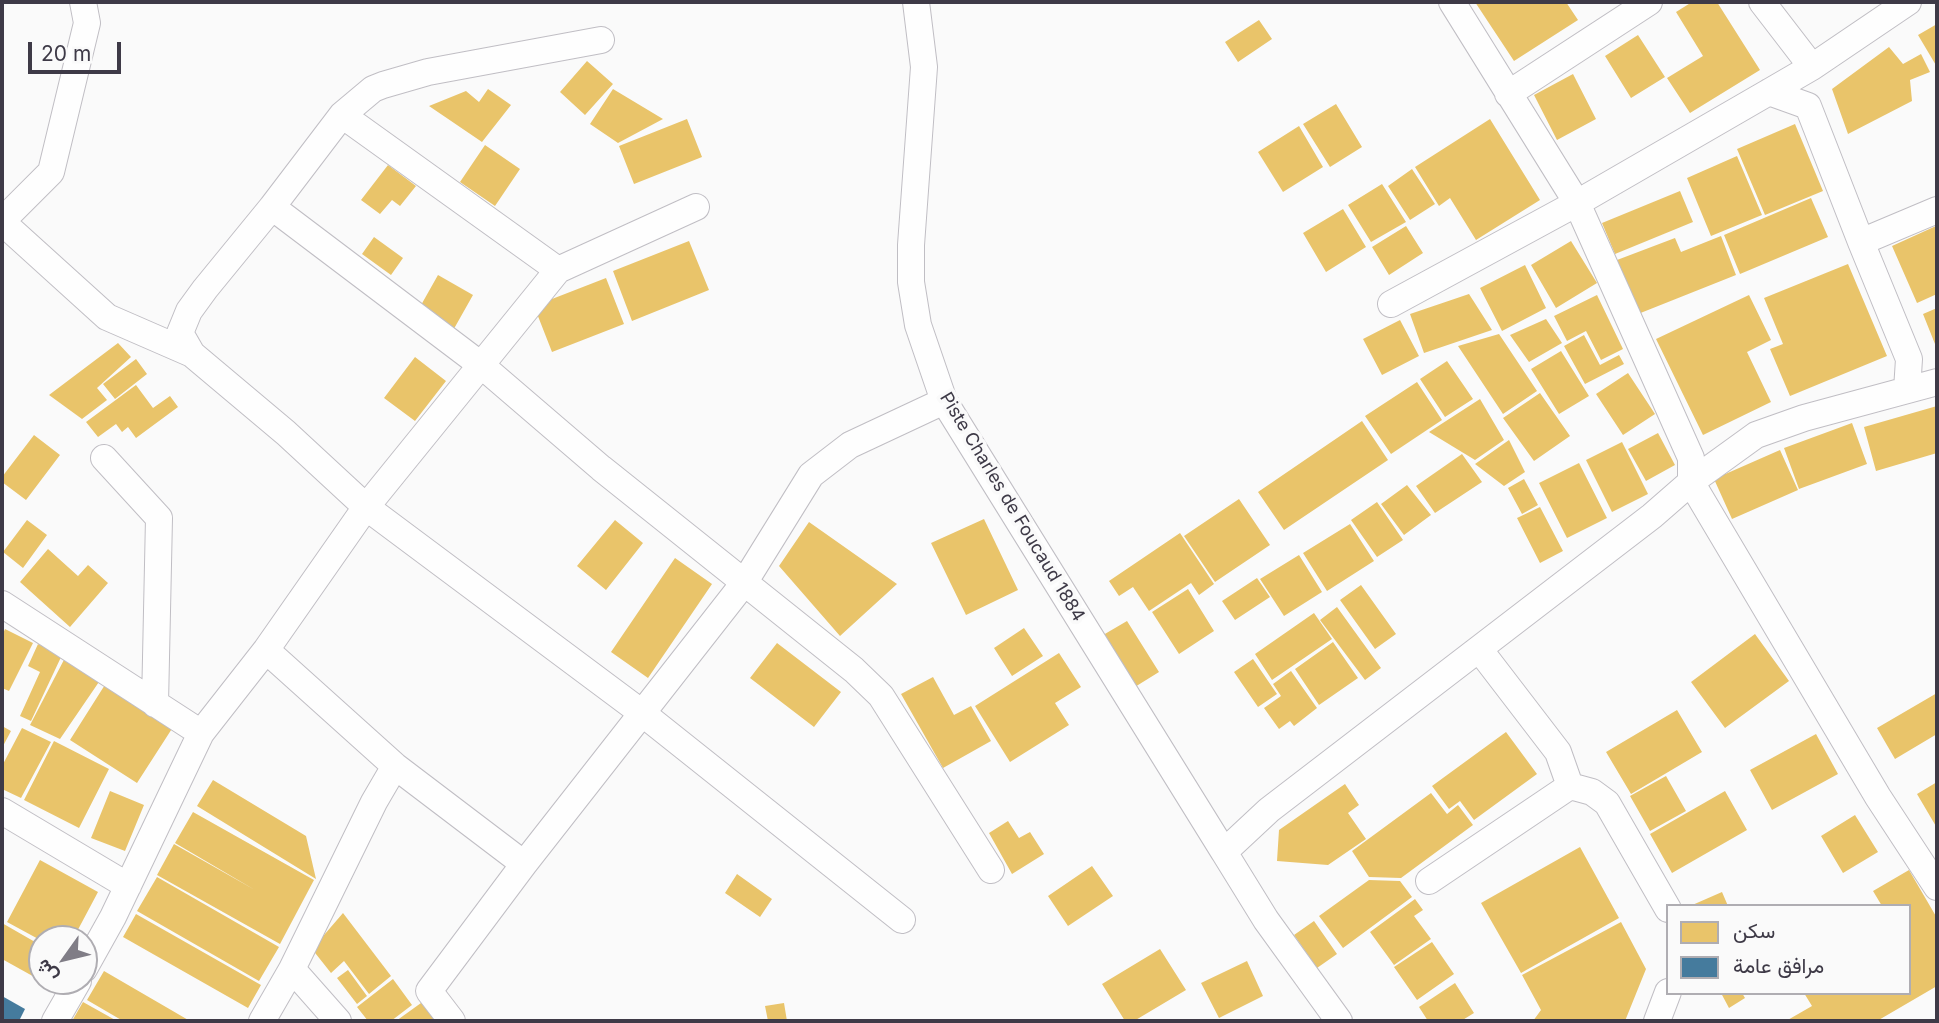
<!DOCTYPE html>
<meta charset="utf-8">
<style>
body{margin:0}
#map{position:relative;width:1939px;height:1023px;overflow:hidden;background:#fafafa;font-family:Inter,Vazirmatn,sans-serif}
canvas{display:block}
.frame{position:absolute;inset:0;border:4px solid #3e3a47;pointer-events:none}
.legend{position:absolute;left:1666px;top:904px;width:245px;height:91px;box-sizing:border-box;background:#fafafa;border:2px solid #afadb2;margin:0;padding:9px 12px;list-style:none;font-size:21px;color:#3e3a47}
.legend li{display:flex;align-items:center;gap:14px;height:35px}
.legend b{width:35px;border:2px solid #afadb2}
.north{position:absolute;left:28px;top:925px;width:70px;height:70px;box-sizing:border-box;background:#fafafa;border:2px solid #afadb2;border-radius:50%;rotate:236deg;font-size:19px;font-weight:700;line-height:28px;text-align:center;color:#3e3a47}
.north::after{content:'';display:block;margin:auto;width:24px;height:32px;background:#807d86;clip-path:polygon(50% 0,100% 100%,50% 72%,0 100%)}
.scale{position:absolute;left:28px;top:42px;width:93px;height:32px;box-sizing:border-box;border:4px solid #3e3a47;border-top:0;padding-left:9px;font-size:21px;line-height:24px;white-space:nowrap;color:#3e3a47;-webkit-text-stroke:5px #fafafa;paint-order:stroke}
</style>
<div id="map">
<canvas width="1939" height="1023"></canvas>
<div class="frame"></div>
<ul class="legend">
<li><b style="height:19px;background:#e9c46a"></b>سكن</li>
<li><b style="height:19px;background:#457b9d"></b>مرافق عامة</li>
</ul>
<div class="north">ش</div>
<div class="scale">20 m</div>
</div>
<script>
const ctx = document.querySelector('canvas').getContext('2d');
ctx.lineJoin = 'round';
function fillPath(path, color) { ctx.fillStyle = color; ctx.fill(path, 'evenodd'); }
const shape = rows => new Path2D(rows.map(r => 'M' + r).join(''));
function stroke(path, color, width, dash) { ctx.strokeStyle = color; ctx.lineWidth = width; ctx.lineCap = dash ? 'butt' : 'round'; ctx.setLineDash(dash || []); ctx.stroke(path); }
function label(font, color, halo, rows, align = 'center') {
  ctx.font = font + ' Inter,sans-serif'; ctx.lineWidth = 7; ctx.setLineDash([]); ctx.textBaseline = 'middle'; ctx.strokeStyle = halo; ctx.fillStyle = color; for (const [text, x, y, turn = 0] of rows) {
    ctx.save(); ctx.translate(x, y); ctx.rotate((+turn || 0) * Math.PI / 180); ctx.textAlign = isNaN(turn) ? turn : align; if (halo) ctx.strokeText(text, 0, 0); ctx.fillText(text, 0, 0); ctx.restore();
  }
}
fillPath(shape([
 [1475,2,1543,2,1545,4,1548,2,1566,2,1578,20,1514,61],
 [1692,2,1717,2,1760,70,1690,113,1667,78,1703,56,1676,12],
 [1259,20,1272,39,1238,62,1225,42],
 [1937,24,1937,67,1918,35],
 [1638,35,1665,77,1631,98,1605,56],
 [1889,47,1903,64,1921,54,1930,72,1910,80,1912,101,1848,134,1832,89],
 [587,61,613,84,585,115,560,92],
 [1573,74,1596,119,1557,140,1534,95],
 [488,89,511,105,482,142,429,106,466,91,479,102],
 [613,89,663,119,618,143,590,124],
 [1336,104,1362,147,1330,167,1303,124],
 [687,119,702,157,634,184,619,146],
 [1490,119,1540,200,1476,240,1450,198,1439,206,1415,167],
 [1795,124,1823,191,1765,215,1737,149],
 [1299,126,1323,167,1283,192,1258,152],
 [485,145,520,169,495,206,460,182],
 [1737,156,1762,215,1711,236,1687,178],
 [388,165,416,186,400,206,392,200,380,214,361,200],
 [1412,169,1435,204,1410,220,1388,186],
 [1382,184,1406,222,1371,242,1348,205],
 [1680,191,1693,222,1615,254,1602,223],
 [1811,198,1828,237,1740,274,1724,235],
 [1343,209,1366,247,1326,272,1303,233],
 [1406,226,1423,253,1389,275,1372,247],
 [1936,226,1937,294,1917,303,1892,246],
 [1721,236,1736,275,1638,314,1617,260,1675,238,1681,252],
 [374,237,403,258,391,275,362,254],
 [689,241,709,290,632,321,613,271],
 [1571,241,1597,283,1556,308,1531,265],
 [1848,264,1887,356,1790,396,1770,349,1783,344,1764,298],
 [1525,265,1546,308,1502,331,1480,288],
 [438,275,473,295,451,334,416,314],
 [606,278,624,324,552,352,534,306],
 [1469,294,1492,330,1424,353,1410,314],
 [1597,295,1623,349,1601,360,1586,331,1567,341,1554,316],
 [1749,295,1771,340,1747,352,1771,402,1703,435,1656,339],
 [1937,308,1937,349,1923,314],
 [1546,319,1562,343,1529,362,1510,335],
 [1400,320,1419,356,1382,375,1363,339],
 [1499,334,1537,391,1503,414,1458,346],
 [1584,335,1600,365,1619,355,1624,364,1585,384,1564,346],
 [118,343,131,357,97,388,107,400,82,419,49,395],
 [1561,351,1589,396,1559,414,1531,369],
 [415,357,446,381,415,421,384,398],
 [136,359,147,374,115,399,103,384],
 [1447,361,1473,399,1445,417,1420,379],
 [1628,373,1655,414,1623,435,1596,394],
 [1417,382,1442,420,1391,454,1365,416],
 [136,385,153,408,170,396,178,407,136,438,128,427,122,432,116,424,98,437,86,422],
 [1540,393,1570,436,1534,461,1503,418],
 [1480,399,1504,440,1475,460,1429,432],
 [1937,406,1937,453,1876,471,1864,427],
 [1362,421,1388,460,1284,530,1258,492],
 [1852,423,1867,464,1799,489,1784,448],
 [1658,433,1675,465,1646,481,1628,449],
 [34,435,60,455,26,500,2,482,2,477],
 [1509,440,1525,472,1504,486,1475,464],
 [1622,442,1648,494,1612,512,1586,460],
 [1780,450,1798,490,1732,519,1714,479],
 [1462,454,1482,482,1435,513,1416,486],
 [1579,463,1607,518,1567,538,1539,483],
 [1524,479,1538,505,1522,514,1508,488],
 [1407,485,1431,515,1404,535,1381,504],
 [1239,499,1270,545,1215,582,1184,536],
 [1377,502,1403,540,1377,557,1351,520],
 [1540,507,1563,551,1540,563,1517,518],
 [984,519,1018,590,966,615,931,543],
 [27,520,47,535,23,568,3,552],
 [615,520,643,543,606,590,577,566],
 [809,522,897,584,840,636,779,566],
 [1350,524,1374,561,1327,591,1303,553],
 [1180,533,1214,584,1199,595,1191,583,1149,611,1133,587,1119,596,1109,581],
 [48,549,78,576,88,565,108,583,70,627,20,582],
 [1299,555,1322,592,1284,616,1260,579],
 [675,558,712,584,648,678,611,652],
 [1257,578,1270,597,1235,620,1222,601],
 [1361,585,1396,634,1375,649,1340,600],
 [1188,589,1214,631,1179,654,1152,612],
 [1337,607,1381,668,1365,680,1320,620],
 [1314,613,1332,639,1272,680,1255,654],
 [1127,621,1159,672,1130,690,1098,638],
 [1024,628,1043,656,1012,676,994,648],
 [5,629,33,643,9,691,2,688,2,636],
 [1755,634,1789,681,1725,728,1691,682],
 [1333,642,1358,678,1319,705,1295,669],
 [777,643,841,692,814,727,750,678],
 [38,644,62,655,31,721,20,716,40,672,28,666],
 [1059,653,1081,687,1055,703,1069,725,1010,762,975,706],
 [67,654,103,676,60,739,30,725],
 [1253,659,1277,694,1258,707,1234,672],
 [1291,671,1317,708,1294,726,1290,721,1279,729,1264,708,1281,696,1273,684],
 [933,677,954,715,971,706,991,741,943,768,901,694],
 [108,680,175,724,137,783,70,740],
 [1937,693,1937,734,1895,759,1877,728],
 [1677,710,1702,752,1631,794,1606,752],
 [2,726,11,731,2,748],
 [22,728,51,742,21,798,2,789,2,766],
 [1506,732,1537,774,1474,820,1460,801,1449,809,1432,786],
 [1816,734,1838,774,1772,810,1750,770],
 [54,741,109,769,79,828,24,800],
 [1666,776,1686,811,1650,831,1630,796],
 [213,780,306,836,316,879,197,806],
 [1937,782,1937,828,1917,794],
 [1345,784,1359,805,1348,813,1366,839,1328,865,1277,861,1279,830],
 [110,791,144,805,125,851,91,838],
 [1725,791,1747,830,1672,873,1650,834],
 [1431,793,1447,814,1458,805,1473,825,1401,878,1369,877,1352,851],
 [193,812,314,880,280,944,157,875,174,844,255,890,175,843],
 [1855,815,1878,852,1843,873,1821,836],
 [1008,821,1019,838,1030,832,1044,854,1012,874,989,833],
 [1580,847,1619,918,1521,973,1481,903],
 [40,860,98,892,73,939,42,941,7,922],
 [1092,866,1113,896,1068,926,1048,896],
 [1909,870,1937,918,1937,986,1877,1021,1786,1021,1812,1006,1804,993,1909,993,1909,906,1882,906,1873,891],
 [737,874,772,899,760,917,725,893],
 [157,877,279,947,259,981,137,911],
 [1369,880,1400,881,1412,897,1343,948,1319,916],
 [1722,892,1728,906,1690,906],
 [1415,899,1423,910,1414,916,1431,939,1394,965,1370,932],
 [343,913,391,976,369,994,344,961,331,973,312,949],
 [136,914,261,985,248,1008,123,937],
 [1314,921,1337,954,1317,968,1294,935],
 [1621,922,1646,969,1625,1021,1533,1021,1541,1010,1522,975],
 [2,923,42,946,42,981,49,981,47,984,2,959],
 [1432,942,1454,974,1417,1000,1394,967],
 [1160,949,1186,990,1134,1021,1125,1021,1102,984],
 [1247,961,1263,996,1219,1018,1201,983],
 [348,970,367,996,357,1004,337,978],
 [104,971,190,1021,123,1021,87,1000],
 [393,979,412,1005,391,1021,368,1021,357,1007],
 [1455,983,1474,1013,1461,1021,1428,1021,1419,1007],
 [1721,993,1742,993,1745,998,1729,1008],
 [83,1002,117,1021,72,1021],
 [421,1003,436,1021,396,1021],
 [784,1003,787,1021,768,1021,765,1006]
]), '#e9c46a');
fillPath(shape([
 [2,996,25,1009,19,1021,2,1021]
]), '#457b9d');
const minor = shape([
 [916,2,924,67,911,245,911,282,918,325,944,401,1224,852],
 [1452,2,1577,203,1691,458,1691,482,1878,797,1937,887],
 [1762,2,1812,67],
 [601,40,428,72,383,85,373,89,342,115,272,207,205,289,189,311,180,333,192,354,286,433,366,507,642,713,902,920],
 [1769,92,1808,106,1861,242,1909,359,1907,390],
 [1508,94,1649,2],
 [342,115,558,270],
 [272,207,481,365,601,468,854,670,881,696,991,870],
 [2,221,51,172,87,23,83,2],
 [2,222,107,317,192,354],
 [1861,242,1937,210],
 [1391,304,1577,203,1769,92,1812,67,1908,2],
 [104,458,159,518,155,704],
 [2,604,201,733,113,917,84,969],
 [1479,649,1558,752,1570,786],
 [266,650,395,766,524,864],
 [201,733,266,650,366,507,558,270,696,207],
 [2,811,128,886],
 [1429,881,1570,786,1592,792,1607,803,1668,909],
 [292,969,338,1021],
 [55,1021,78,981],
 [262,1021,292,969,374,802,395,766],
 [452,1021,429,991,524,864,744,583,811,475,850,445,944,401],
 [1339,1021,1266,920,1224,852,1269,810,1652,516,1691,482,1756,435,1804,418,1937,382],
 [1657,1021,1668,992]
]);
stroke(minor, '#c0bec4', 28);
stroke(minor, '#fefefe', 26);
label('18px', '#3e3a47', '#fafafa', [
 ["Piste Charles de Foucaud 1884",1012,507,59]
]);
</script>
